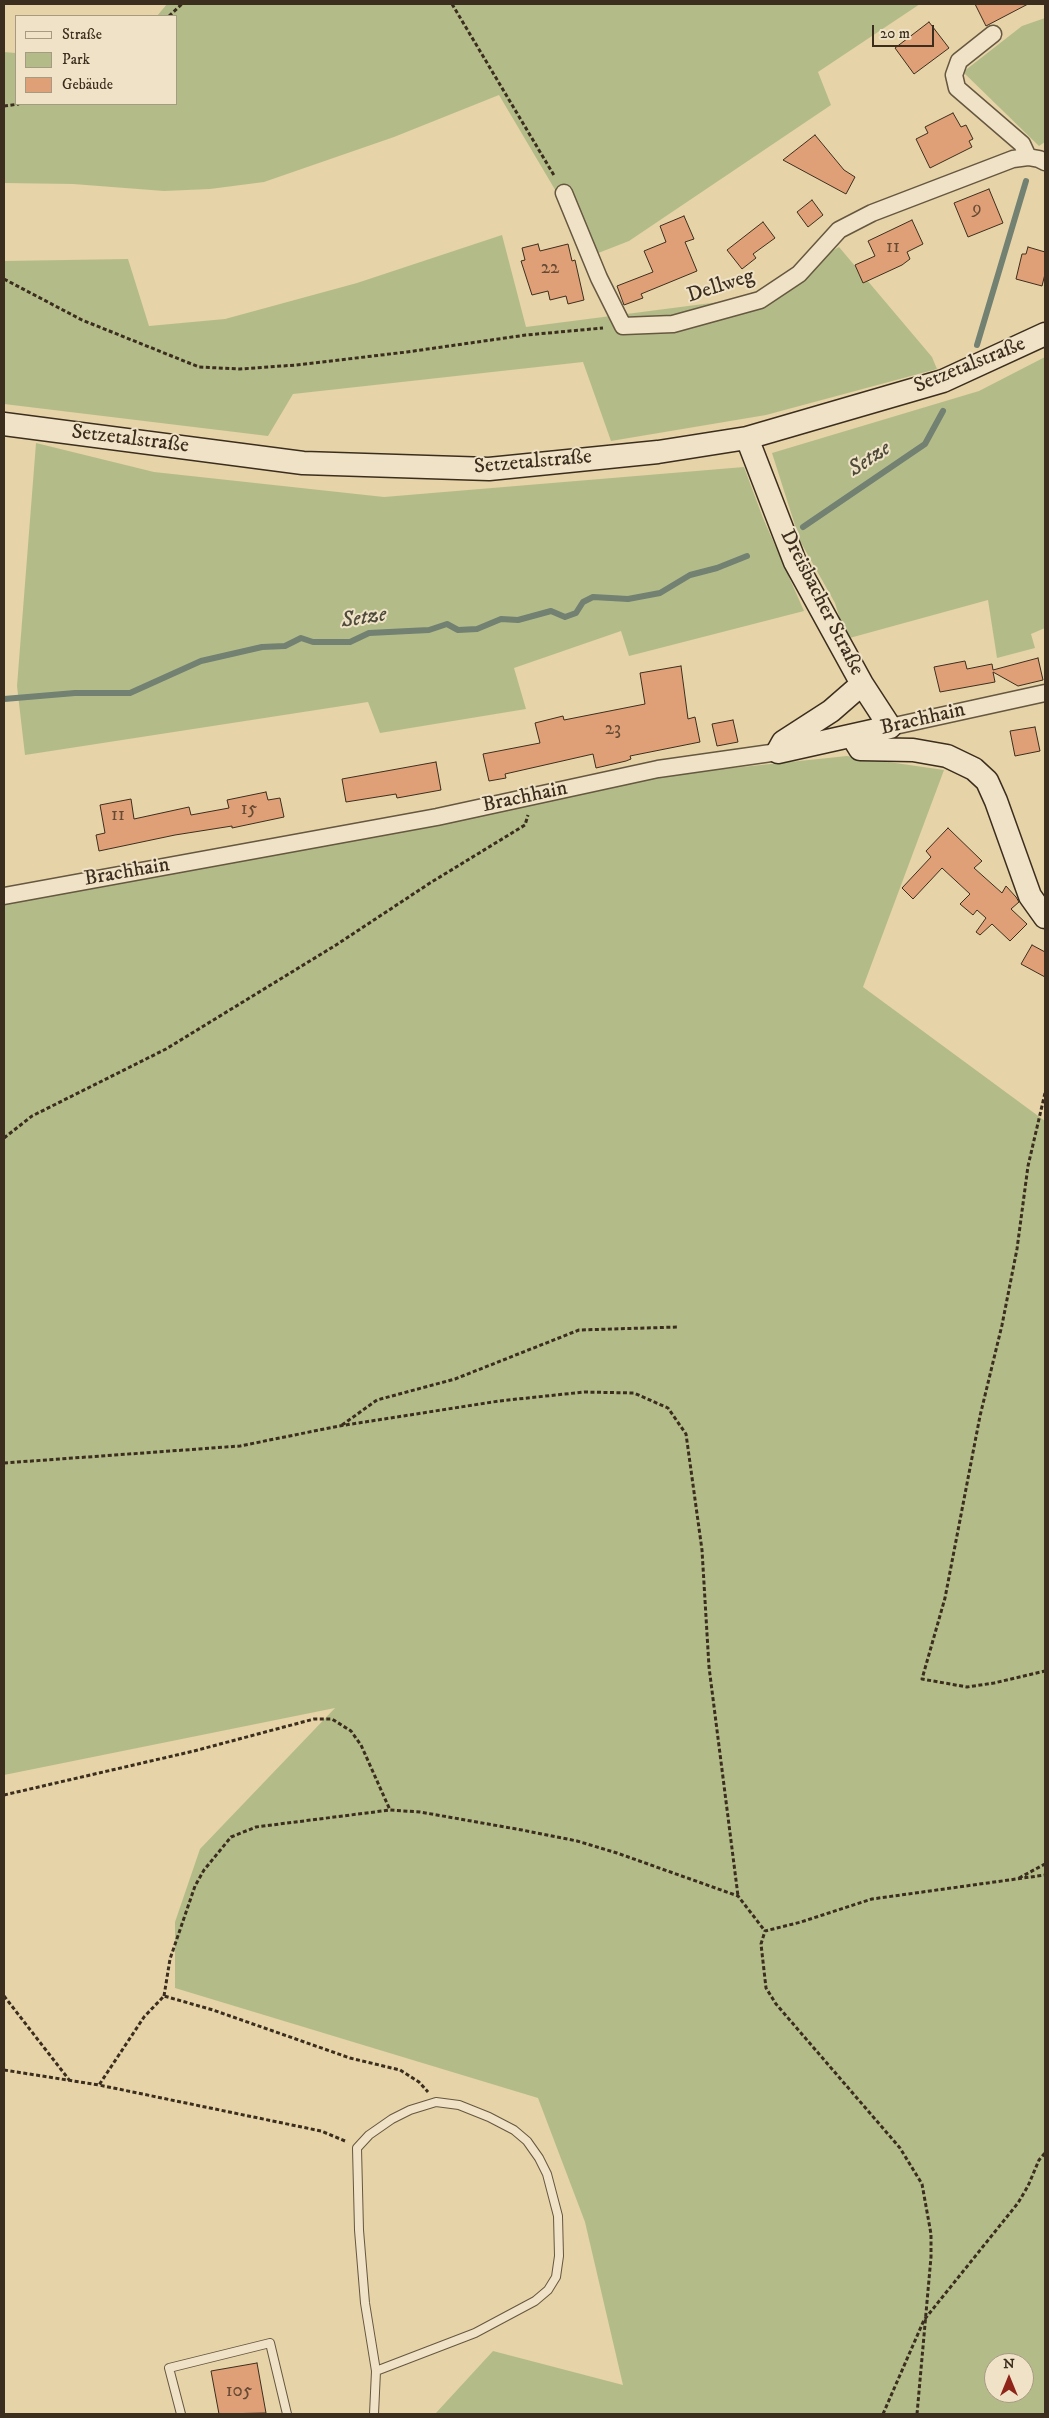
<!DOCTYPE html>
<meta charset="utf-8">
<style>
body{margin:0}
#map{position:relative;width:1049px;height:2418px;overflow:hidden;background:#e6d3a8;font-family:"IM FELL DW Pica",serif}
canvas{display:block}
.frame{position:absolute;inset:0;border:5px solid #3c2e1e;pointer-events:none}
.legend{position:absolute;left:15px;top:15px;width:162px;height:90px;box-sizing:border-box;background:#efe2c6;border:1px solid #a79a83;margin:0;padding:6px 9px;list-style:none;font-size:15px;color:#3c2e1e}
.legend li{display:flex;align-items:center;gap:10px;height:25px}
.legend b{width:25px;border:1px solid #a79a83}
.north{position:absolute;left:984px;top:2353px;width:50px;height:50px;box-sizing:border-box;background:#efe2c6;border:1px solid #a79a83;border-radius:50%;rotate:0deg;font-size:14px;font-weight:700;line-height:20px;text-align:center;color:#3c2e1e}
.north::after{content:'';display:block;margin:auto;width:18px;height:22px;background:#8f2418;clip-path:polygon(50% 0,100% 100%,50% 72%,0 100%)}
.scale{position:absolute;left:872px;top:25px;width:62px;height:22px;box-sizing:border-box;border:2px solid #3c2e1e;border-top:0;padding-left:6px;font-size:15px;line-height:18px;white-space:nowrap;color:#3c2e1e;-webkit-text-stroke:4px #efe2c6;paint-order:stroke}
</style>
<div id="map">
<canvas width="1049" height="2418"></canvas>
<div class="frame"></div>
<ul class="legend">
<li><b style="height:6px;background:#efe2c6"></b>Straße</li>
<li><b style="height:14px;background:#b3bc89"></b>Park</li>
<li><b style="height:14px;background:#dfa077"></b>Gebäude</li>
</ul>
<div class="north">N</div>
<div class="scale">20 m</div>
</div>
<script>
const ctx = document.querySelector('canvas').getContext('2d');
ctx.lineJoin = 'round';
function fillPath(path, color) { ctx.fillStyle = color; ctx.fill(path, 'evenodd'); }
const shape = rows => new Path2D(rows.map(r => 'M' + r).join(''));
function stroke(path, color, width, dash) { ctx.strokeStyle = color; ctx.lineWidth = width; ctx.lineCap = dash ? 'butt' : 'round'; ctx.setLineDash(dash || []); ctx.stroke(path); }
function label(font, color, halo, rows, align = 'center') {
  ctx.font = font + ' "IM FELL DW Pica",serif'; ctx.lineWidth = 4; ctx.setLineDash([]); ctx.textBaseline = 'middle'; ctx.strokeStyle = halo; ctx.fillStyle = color; for (const [text, x, y, turn = 0] of rows) {
    ctx.save(); ctx.translate(x, y); ctx.rotate((+turn || 0) * Math.PI / 180); ctx.textAlign = isNaN(turn) ? turn : align; if (halo) ctx.strokeText(text, 0, 0); ctx.fillText(text, 0, 0); ctx.restore();
  }
}
fillPath(shape([
 [167,4,920,4,818,72,831,105,629,241,588,257,570,215,499,95,394,137,264,182,210,189,164,191,73,184,4,183,4,52,16,53,16,104,176,104,176,16,157,16],
 [1045,18,1045,142,1039,146,963,72,1022,26],
 [502,235,526,327,750,298,839,247,932,357,937,369,766,415,611,441,583,362,293,394,268,436,4,404,4,261,128,259,149,326,225,319,357,283],
 [1045,357,1045,628,1031,634,1035,648,997,658,988,600,846,639,835,603,800,541,772,453,979,391],
 [36,443,154,472,384,497,744,467,763,518,804,611,629,656,621,631,514,668,526,709,380,733,368,702,25,755,17,686],
 [847,756,944,770,863,987,1045,1121,1045,2414,435,2414,493,2351,623,2385,585,2222,538,2098,175,1988,175,1922,200,1849,335,1708,4,1775,4,904,42,889,665,775],
 [994,2363,1024,2363,1024,2393,994,2393]
]), '#b3bc89');
stroke(shape([
 [977,345,1026,181],
 [803,527,925,444,943,411],
 [4,699,75,693,130,693,201,661,262,647,285,646,301,638,313,642,350,642,369,633,429,630,447,624,458,630,477,629,501,619,518,620,551,611,565,617,576,613,583,602,593,597,628,599,660,593,690,575,717,568,747,556]
]), '#728171', 6);
const building = shape([
 [975,4,1028,4,986,26,975,4],
 [929,22,949,48,914,74,895,48,929,22],
 [953,113,961,127,966,125,973,139,969,141,972,147,930,168,916,139,928,133,925,127,953,113],
 [815,135,844,170,855,177,846,194,783,160,815,135],
 [989,189,1003,223,968,237,954,203,989,189],
 [812,200,823,215,808,227,797,212,812,200],
 [684,216,694,239,685,242,697,271,641,294,643,298,624,305,617,286,653,272,644,251,666,242,660,226,684,216],
 [912,220,923,244,907,252,910,259,902,265,863,283,855,265,875,256,868,241,912,220],
 [763,222,775,238,753,254,756,258,742,269,727,250,763,222],
 [538,244,540,251,568,244,572,261,575,260,584,300,568,304,566,296,550,300,548,291,532,295,521,261,525,260,522,248,538,244],
 [1028,247,1045,252,1045,274,1042,286,1016,279,1022,254,1026,254,1028,247],
 [1038,658,1043,680,1018,686,993,672,995,682,940,692,934,667,965,661,967,669,992,664,993,670,1038,658],
 [681,666,688,719,695,717,700,742,630,756,631,759,626,761,596,768,593,754,505,774,506,778,489,781,483,754,540,743,535,723,563,716,564,720,645,704,640,673,681,666],
 [733,720,738,742,717,746,712,724,733,720],
 [1035,727,1040,751,1015,756,1010,731,1035,727],
 [436,762,441,790,397,798,396,794,346,802,342,779,436,762],
 [266,792,268,800,280,798,284,817,232,828,232,826,175,835,99,851,96,835,105,833,100,805,131,799,134,819,189,807,191,815,229,808,227,800,266,792],
 [948,828,982,861,974,868,1002,893,1006,886,1016,897,1019,902,1011,909,1027,924,1010,941,992,924,980,935,976,932,986,918,977,910,973,915,960,904,970,894,942,868,913,899,902,888,931,857,926,851,948,828],
 [1032,945,1045,952,1045,977,1021,964,1032,945],
 [257,2363,266,2413,219,2414,211,2371,257,2363]
]);
fillPath(building, '#dfa077');
stroke(building, '#3c2e1e', 1);
const lane = shape([
 [181,2414,169,2368,270,2343,287,2414],
 [374,2414,376,2371,365,2303,359,2230,357,2148,369,2135,392,2119,410,2110,436,2102,459,2105,489,2117,514,2130,527,2141,539,2158,547,2174,558,2216,559,2256,556,2277,548,2290,535,2301,475,2333,376,2371]
]);
const street = shape([
 [993,34,959,61,954,75,957,88,1022,144,1028,157],
 [564,193,599,278,623,326,673,324,760,300,799,274,839,230,872,213,1013,159,1028,157,1039,159,1045,162],
 [890,727,1045,693],
 [4,896,437,817,658,769,778,752]
]);
const secondary = shape([
 [4,424,303,463,489,469,658,452,747,438,943,381,1045,334],
 [747,438,795,562,862,684,890,727,778,752],
 [852,736,860,749,913,750,947,756,974,769,987,781,996,801,1030,896,1045,917],
 [778,751,783,742,831,711,862,684]
]);
stroke(lane, '#665740', 10);
stroke(street, '#665740', 19);
stroke(secondary, '#3c2e1e', 25);
stroke(shape([
 [452,4,555,177],
 [169,16,182,4],
 [4,106,19,104],
 [4,279,82,320,199,367,240,369,296,365,407,352,526,335,603,328],
 [1045,1093,1028,1166,1017,1249,1002,1325,980,1416,945,1598,922,1679,967,1687,994,1683,1045,1671],
 [4,1138,32,1116,166,1049,336,945,430,883,525,825,528,815],
 [342,1425,377,1400,455,1379,579,1330,678,1327],
 [4,1463,240,1446,339,1426,499,1401,584,1392,634,1393,668,1408,686,1434,702,1550,709,1667,738,1896],
 [4,1795,194,1751,314,1719,332,1719,351,1731,361,1745,390,1810,420,1812,522,1830,577,1841,617,1853,738,1896,765,1931],
 [1019,1878,1045,1864],
 [4,1996,70,2081],
 [164,1996,170,1959,195,1886,204,1870,231,1837,256,1827,390,1810],
 [4,2070,99,2085],
 [345,2141,321,2131,99,2085,144,2017,164,1996,213,2010,350,2058,400,2070,419,2082,428,2092],
 [883,2414,924,2320,1018,2203,1028,2186,1039,2160,1045,2153],
 [917,2414,931,2257,931,2234,922,2184,900,2148,776,2004,766,1988,761,1944,765,1931,801,1922,872,1899,1045,1875]
]), '#3c2e1e', 3, [4, 2.5]);
stroke(lane, '#efe2c6', 8);
stroke(street, '#efe2c6', 16);
stroke(secondary, '#efe2c6', 22);
label('19px', '#654a34', null, [
 ["9",977,210],
 ["11",893,248],
 ["22",550,269],
 ["23",613,730],
 ["15",249,810],
 ["11",118,816],
 ["105",239,2392]
]);
label('21px', '#3c2e1e', '#efe2c6', [
 ["Dellweg",721,287,-18],
 ["Setzetalstraße",970,366,-22],
 ["Setzetalstraße",130,440,7],
 ["Setzetalstraße",533,463,-5],
 ["Dreisbacher Straße",821,603,63],
 ["Brachhain",923,720,-13],
 ["Brachhain",525,798,-12],
 ["Brachhain",127,873,-10]
]);
label('italic 22px', '#4e4a3a', '#efe2c6', [
 ["Setze",870,460,-34],
 ["Setze",364,619,-9]
]);
</script>
